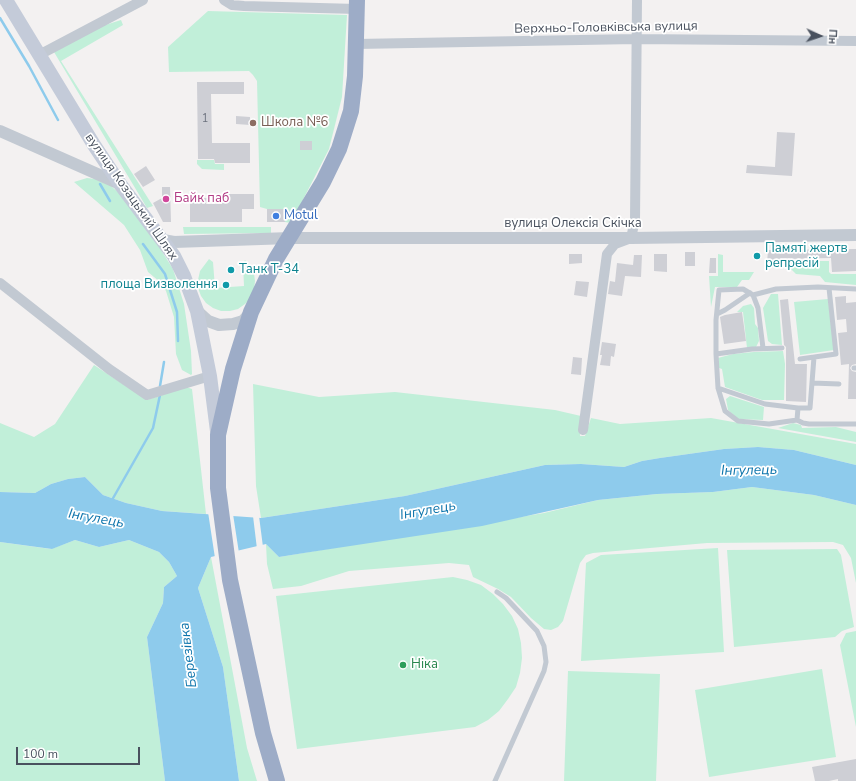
<!DOCTYPE html>
<meta charset="utf-8">
<style>
body{margin:0}
#map{position:relative;width:856px;height:781px;overflow:hidden;background:#f3f1f1;font-family:"Nunito Sans",sans-serif}
canvas{display:block}
.north{position:absolute;left:800px;top:16px;width:40px;height:40px;-webkit-text-stroke:3px #fff;paint-order:stroke;rotate:93deg;font-size:11px;font-weight:700;line-height:16px;text-align:center;color:#49515e}
.north::after{content:'';display:block;margin:auto;width:14px;height:18px;background:#49515e;clip-path:polygon(50% 0,100% 100%,50% 72%,0 100%)}
.scale{position:absolute;left:16px;top:747px;width:124px;height:18px;box-sizing:border-box;border:2px solid #49515e;border-top:0;padding-left:5px;font-size:12px;line-height:14px;white-space:nowrap;color:#49515e;-webkit-text-stroke:3px #fff;paint-order:stroke}
</style>
<div id="map">
<canvas width="856" height="781"></canvas>
<div class="north">Пн</div>
<div class="scale">100 m</div>
</div>
<script>
const ctx = document.querySelector('canvas').getContext('2d');
ctx.lineJoin = 'round';
function fillPath(path, color) { ctx.fillStyle = color; ctx.fill(path, 'evenodd'); }
const shape = rows => new Path2D(rows.map(r => 'M' + r).join(''));
function stroke(path, color, width, dash) { ctx.strokeStyle = color; ctx.lineWidth = width; ctx.lineCap = dash ? 'butt' : 'round'; ctx.setLineDash(dash || []); ctx.stroke(path); }
function label(font, color, halo, rows, align = 'center') {
  ctx.font = font + ' "Nunito Sans",sans-serif'; ctx.lineWidth = 3.5; ctx.setLineDash([]); ctx.textBaseline = 'middle'; ctx.strokeStyle = halo; ctx.fillStyle = color; for (const [text, x, y, turn = 0] of rows) {
    ctx.save(); ctx.translate(x, y); ctx.rotate((+turn || 0) * Math.PI / 180); ctx.textAlign = isNaN(turn) ? turn : align; if (halo) ctx.strokeText(text, 0, 0); ctx.fillText(text, 0, 0); ctx.restore();
  }
}
fillPath(shape([
 [208,11,347,15,342,97,329,149,291,223,285,222,285,209,267,209,260,207,257,81,253,75,249,71,169,72,168,47],
 [121,20,123,25,61,61,153,206,147,208,54,52,99,27],
 [197,160,214,160,215,164,224,164,224,170,202,169,197,164],
 [87,178,104,180,119,193,146,226,173,269,184,304,191,351,192,374,191,375,182,370,176,354,174,317,166,291,160,282,148,272,140,250,124,225,74,182],
 [183,227,271,227,271,233,184,234],
 [718,254,723,255,723,272,754,272,749,280,742,280,737,287,715,287,711,307,709,276,718,276],
 [209,259,213,262,215,288,244,286,243,263,245,260,250,265,254,273,255,281,254,290,251,298,245,304,238,309,230,311,221,311,213,308,206,303,201,296,198,288,198,280,200,271],
 [789,261,829,261,829,272,831,274,856,274,856,285,825,282,820,276,796,274,790,268],
 [771,294,778,294,782,345,772,344,768,341,763,308],
 [828,299,834,350,800,355,794,302],
 [751,304,754,308,755,324,758,328,759,341,756,347,747,348,743,312,737,312,743,306],
 [783,351,785,364,784,400,762,400,725,387,722,369,719,368,718,358,733,354,754,352],
 [94,365,147,400,186,387,192,389,206,514,162,511,126,503,103,495,85,477,68,479,51,484,35,493,0,492,0,423,34,437,55,424],
 [253,384,319,397,395,392,555,410,581,416,580,436,585,436,591,418,620,424,711,418,856,444,856,465,794,450,758,447,724,449,660,458,642,461,624,467,581,464,545,465,405,496,261,518,256,486],
 [730,396,764,407,763,420,738,419,728,410,726,399],
 [793,423,801,425,802,428,836,427,856,432,856,442,778,428],
 [752,487,814,495,856,505,856,583,851,558,843,545,833,542,707,543,593,553,586,555,580,563,563,621,558,627,551,630,544,629,531,618,511,597,498,589,473,577,469,565,449,563,349,571,301,586,273,589,267,564,266,544,279,557,544,513,598,500,657,494,713,492],
 [75,540,99,547,129,540,159,552,169,562,177,576,164,587,163,603,147,637,165,781,0,781,0,542,51,549],
 [718,548,724,652,581,661,586,563,601,555],
 [837,549,841,555,854,627,842,631,835,637,734,647,727,550],
 [211,557,247,748,257,781,239,781,223,667,198,588],
 [453,577,467,580,481,585,493,594,503,604,512,616,518,629,521,643,522,658,520,673,516,687,508,699,499,711,488,720,475,727,297,749,276,596],
 [856,631,856,727,840,645,846,633],
 [822,669,836,757,709,777,695,690],
 [568,671,660,674,656,781,564,781]
]), '#c1efd9');
fillPath(shape([
 [758,447,794,450,856,465,856,505,814,495,752,487,713,492,657,494,598,500,482,526,304,553,279,557,266,544,211,557,198,588,223,667,239,781,165,781,147,637,163,603,164,587,177,576,169,562,159,552,129,540,99,547,75,540,52,549,0,542,0,492,35,493,51,484,68,479,85,477,103,495,126,503,162,511,261,518,405,496,545,465,581,464,624,467,642,461,660,458,724,449]
]), '#8ecbec');
fillPath(shape([
 [208,512,233,514,239,553,215,558],
 [253,516,259,516,263,547,257,549]
]), '#f3f1f1');
stroke(shape([
 [0,18,29,66,58,120],
 [100,184,110,201],
 [143,244,165,274,177,312,178,341],
 [160,386,164,362],
 [112,500,153,428,160,395]
]), '#8ecbec', 2.5);
fillPath(shape([
 [197,82,244,82,244,94,211,94,212,143,250,143,250,163,215,163,214,159,198,159],
 [236,116,250,117,250,125,236,124],
 [777,132,795,133,792,176,746,173,747,165,775,167],
 [300,141,312,141,312,150,300,150],
 [146,166,155,180,143,187,134,174],
 [162,187,170,187,171,222,163,222,153,203,162,198],
 [222,194,254,194,254,209,242,209,242,222,190,222,190,195,198,195,198,198,207,198,206,204,222,204],
 [267,209,285,209,285,222,267,222],
 [856,249,856,271,832,272,831,258,783,259,784,263,767,263,768,250],
 [685,252,695,252,695,266,685,266],
 [569,254,582,254,582,263,569,264],
 [654,254,667,254,667,272,654,271],
 [634,255,642,255,641,277,625,276,622,296,608,294,610,281,615,282,617,263,633,265],
 [710,258,716,258,716,273,709,273],
 [576,281,589,282,587,297,574,295],
 [846,296,846,303,856,302,856,364,852,365,850,368,852,371,856,372,856,399,848,399,849,364,841,365,840,354,838,333,847,332,846,319,837,320,835,297],
 [788,299,795,364,807,364,806,402,786,401,786,347,784,345,780,300],
 [742,312,746,341,724,344,720,317,725,315],
 [602,342,616,344,614,357,611,356,610,366,600,365,602,355,600,355],
 [573,357,582,358,581,375,571,374],
 [856,759,856,781,838,781,838,779,829,781,815,781,812,767]
]), '#cecfd5');
stroke(shape([
 [753,295,758,308,763,348],
 [717,314,725,310,750,293],
 [716,354,752,349,782,348],
 [800,359,836,354,829,288],
 [854,368,856,368],
 [812,383,839,384],
 [718,388,765,404,798,408,797,420,769,424,738,421,725,411,718,388,716,354,716,320,719,290,743,289,753,295,776,289,818,287,856,289],
 [798,408,810,408,814,357],
 [797,420,803,423,809,424,856,424],
 [495,781,544,671,546,662,544,646,537,631,506,598,497,592]
]), '#c2c9d2', 5);
stroke(shape([
 [224,0,232,5,244,6,357,9],
 [356,44,636,39,856,41],
 [39,55,143,0],
 [0,283,109,369,147,395,210,376],
 [583,430,607,254,615,244,631,238,635,220,637,0]
]), '#c2c9d2', 10);
stroke(shape([
 [0,131,120,184],
 [163,240,174,242,290,238,631,238,856,235],
 [197,311,208,321,219,325,233,324,243,321,251,312]
]), '#c2c9d2', 12);
stroke(shape([
 [6,0,94,145,120,184,174,256,184,276,197,311,210,376,217,431]
]), '#c4cbd9', 14);
stroke(shape([
 [277,781,263,733,230,580,218,488,218,435,233,369,251,312,276,259,323,182,339,149,351,111,355,76,357,0]
]), '#9dacc7', 16);
for (const [x, y, r, color] of [
 [253,123,4,"#8d6e63"],
 [166,199,4,"#d1479c"],
 [276,216,4,"#3f7fe0"],
 [757,256,4,"#0f9aa8"],
 [231,270,4,"#0f9aa8"],
 [226,285,4,"#0f9aa8"],
 [403,665,4,"#2e9e5b"]
]) { const dot = new Path2D(); dot.arc(x, y, r, 0, 2 * Math.PI); ctx.fillStyle = color; ctx.fill(dot); stroke(dot, '#fff', 1.5); }
label('11px', '#6a707c', null, [
 ["1",205,119]
]);
label('13px', '#49515e', '#fff', [
 ["Верхньо-Головківська вулиця",606,28,-1],
 ["вулиця Козацький Шлях",131,197,55],
 ["вулиця Олексія Скічка",573,224]
]);
label('13px', '#785e54', '#fff', [
 ["Школа №6",261,123]
], 'left');
label('13px', '#b23c85', '#fff', [
 ["Байк паб",174,199]
], 'left');
label('13px', '#366cbe', '#fff', [
 ["Motul",284,216]
], 'left');
label('13px', '#0d838f', '#fff', [
 ["Памяті жертв",765,249],
 ["репресій",765,264],
 ["Танк Т-34",239,270],
 ["площа Визволення",218,285,"right"]
], 'left');
label('13px', '#27864d', '#fff', [
 ["Ніка",411,665]
], 'left');
label('italic 14px', '#0e75ac', '#fff', [
 ["Інгулець",749,471,-1],
 ["Інгулець",428,511,-10],
 ["Інгулець",96,519,10],
 ["Березівка",189,655,-97]
]);
</script>
